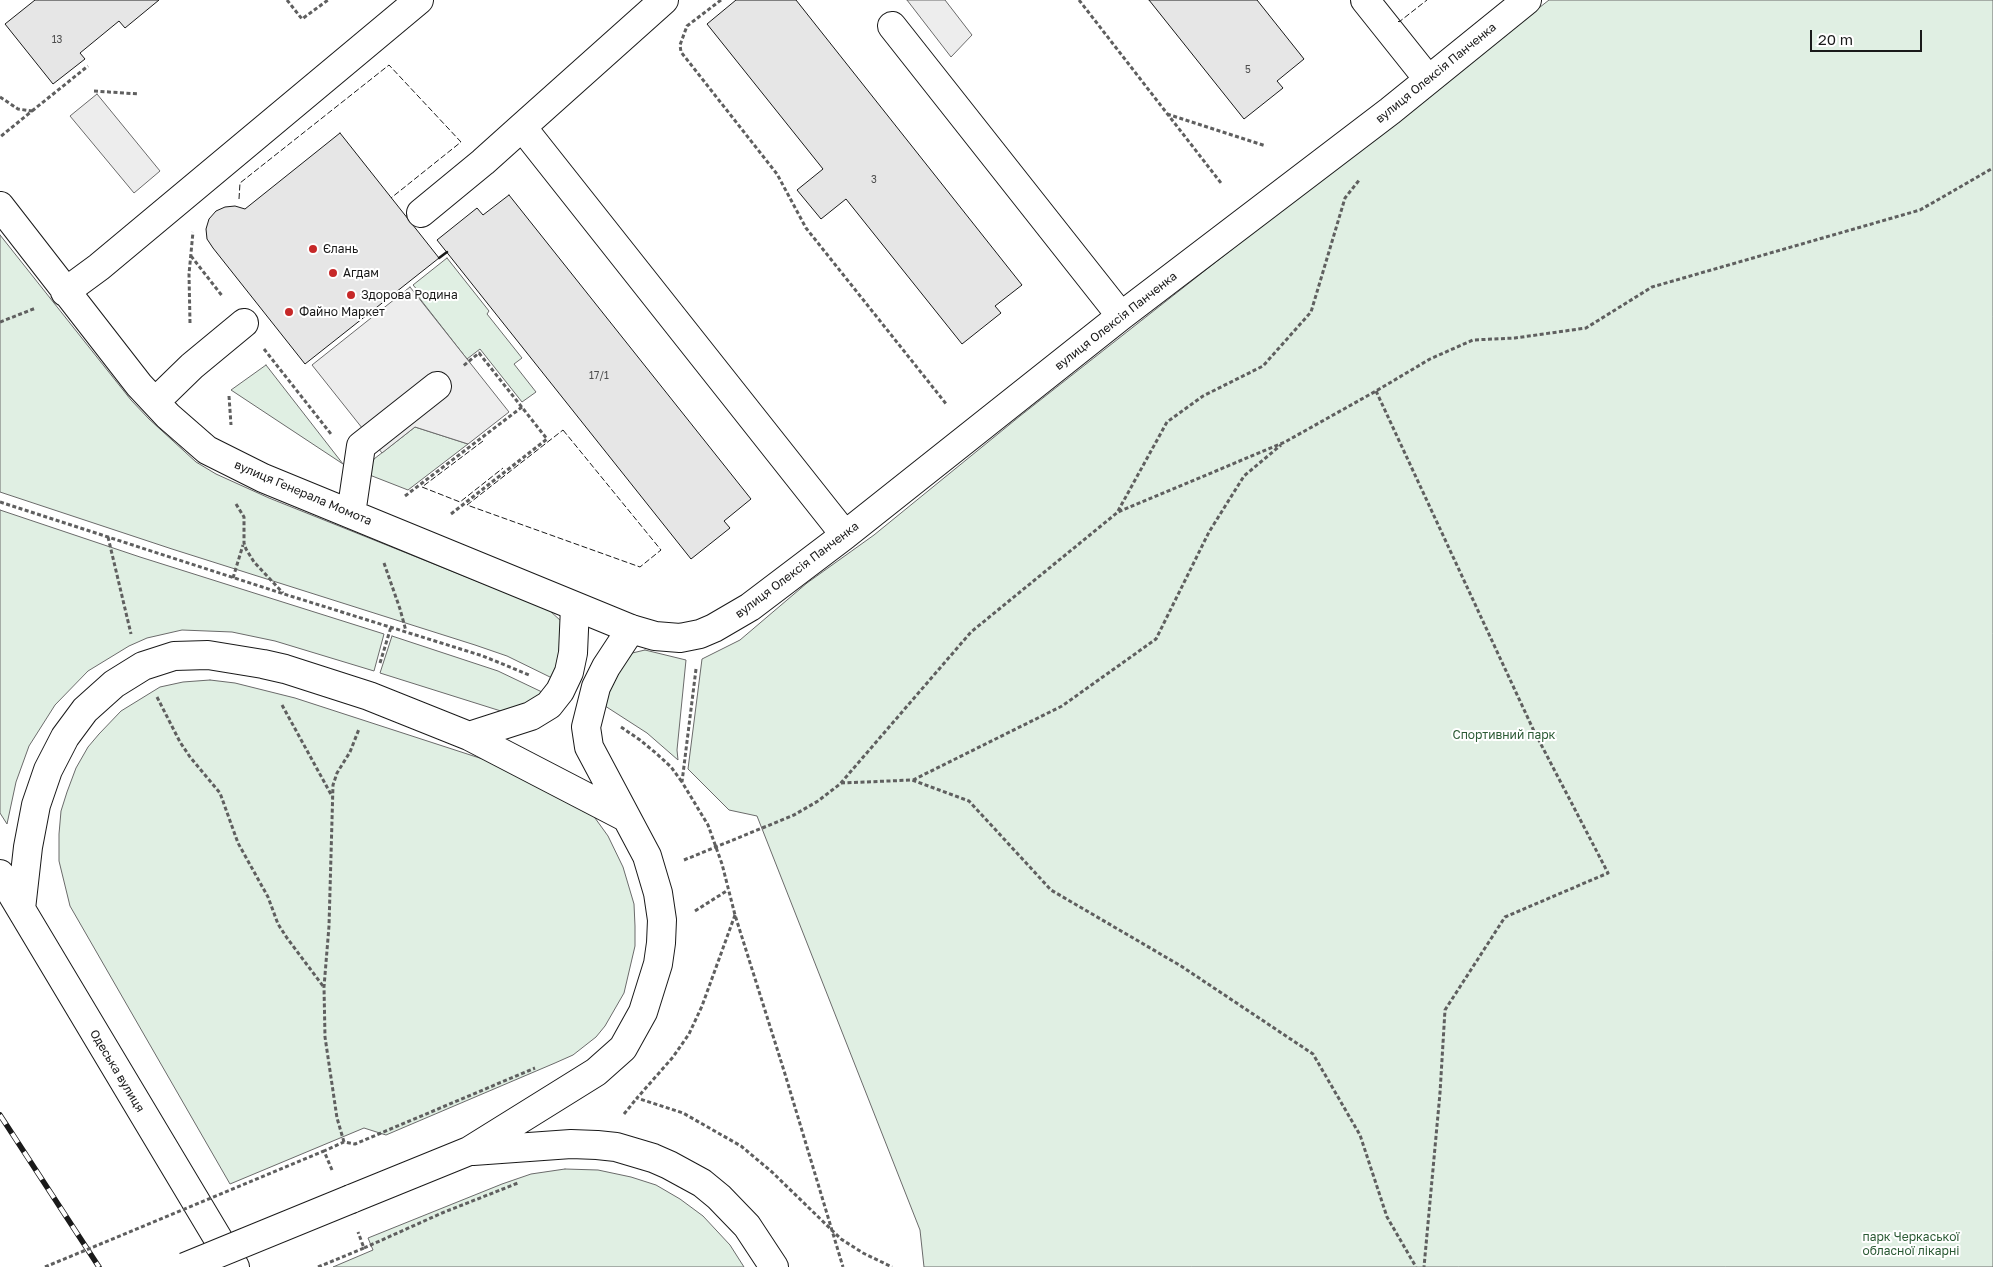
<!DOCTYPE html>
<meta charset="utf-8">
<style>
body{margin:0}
#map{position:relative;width:1993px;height:1267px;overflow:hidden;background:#fff;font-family:"Golos Text",sans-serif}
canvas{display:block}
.scale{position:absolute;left:1810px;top:30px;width:112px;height:22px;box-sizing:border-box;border:2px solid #1a1a1a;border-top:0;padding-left:6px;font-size:15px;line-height:18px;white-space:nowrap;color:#1a1a1a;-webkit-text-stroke:4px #fff;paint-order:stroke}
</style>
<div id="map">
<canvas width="1993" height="1267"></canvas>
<div class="scale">20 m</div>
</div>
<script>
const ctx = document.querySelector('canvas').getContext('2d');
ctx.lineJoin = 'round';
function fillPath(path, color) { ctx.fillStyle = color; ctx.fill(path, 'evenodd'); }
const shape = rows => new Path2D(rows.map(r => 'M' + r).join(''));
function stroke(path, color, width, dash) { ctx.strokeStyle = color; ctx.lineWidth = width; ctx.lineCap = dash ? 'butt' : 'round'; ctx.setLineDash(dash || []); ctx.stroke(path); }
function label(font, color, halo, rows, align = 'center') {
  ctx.font = font + ' "Golos Text",sans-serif'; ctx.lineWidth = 4; ctx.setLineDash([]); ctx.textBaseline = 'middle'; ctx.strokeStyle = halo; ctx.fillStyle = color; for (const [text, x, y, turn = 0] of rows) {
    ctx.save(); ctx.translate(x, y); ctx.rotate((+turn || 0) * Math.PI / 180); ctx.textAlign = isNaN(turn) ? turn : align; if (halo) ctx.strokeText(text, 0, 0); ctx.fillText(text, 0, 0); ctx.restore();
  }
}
const green = shape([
 [1549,0,1993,0,1993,1267,924,1267,920,1230,757,816,729,810,688,769,702,659,740,640,807,583,874,535,1020,416,1549,0],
 [0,235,131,400,149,419,196,462,216,474,269,498,549,610,561,621,567,641,552,678,507,656,475,645,172,549,0,492,0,235],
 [447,258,489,311,487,314,522,358,514,364,536,392,522,402,480,349,467,359,417,295,420,293,413,285,447,258],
 [266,365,343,464,231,390,266,365],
 [415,427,468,444,408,490,367,474,374,459,415,427],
 [0,510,140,557,384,634,374,671,275,641,232,632,182,630,147,638,129,646,88,671,55,705,29,746,16,782,7,824,0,813,0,510],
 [392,636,498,671,542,692,534,700,504,712,380,673,392,636],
 [645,650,686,660,677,750,678,760,647,733,602,704,628,654,645,650],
 [210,680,235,683,295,698,495,763,583,806,595,818,608,836,623,867,634,904,635,926,635,946,624,993,605,1026,596,1037,573,1055,555,1063,386,1135,364,1128,230,1184,70,906,59,861,59,834,61,811,67,792,76,768,88,747,99,734,121,711,160,687,183,682,210,680],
 [565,1169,598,1170,631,1177,656,1185,680,1199,703,1216,730,1245,744,1267,333,1267,373,1250,368,1238,502,1184,531,1174,565,1169]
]);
fillPath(green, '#e0efe3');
stroke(green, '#6a6a6a', 1);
const parking = shape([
 [907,0,945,0,972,35,951,57,907,0],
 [97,94,160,171,134,193,70,116,97,94],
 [410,287,509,412,468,444,415,427,382,453,312,365,410,287]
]);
fillPath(parking, '#ededed');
stroke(parking, '#6a6a6a', 1);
const building = shape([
 [35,0,159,0,125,28,119,21,80,53,85,59,53,84,5,24,35,0],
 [736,0,796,0,1022,285,995,306,1001,313,962,344,846,199,821,219,797,190,823,169,707,24,736,0],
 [1149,0,1257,0,1304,59,1277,81,1283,88,1244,119,1149,0],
 [340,133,439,258,305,364,213,248,207,239,206,229,209,219,216,211,225,207,235,206,245,209,340,133],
 [509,195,751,499,724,521,730,528,691,559,437,240,477,208,483,215,509,195]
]);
fillPath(building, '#e6e6e6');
stroke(building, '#1a1a1a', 1);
const minor = shape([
 [664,0,522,127,845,535],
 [1365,0,1428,79],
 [892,26,1121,316],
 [0,206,139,385,168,416,207,450,263,478,631,629,655,636,680,638,700,634,714,628,750,607,845,535,1121,316,1390,111,1527,0],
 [421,213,483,162,522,127],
 [65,292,99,267,419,0],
 [155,402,192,366,244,323],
 [351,514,361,446,437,386]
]);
const major = shape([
 [469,736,531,716,549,705,560,691,569,672,573,653,575,607],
 [0,874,235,1267],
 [21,909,28,847,36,805,48,770,65,737,85,710,114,684,143,666,174,656,208,655,263,664,285,669,369,696,469,736,625,817],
 [473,1151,571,1144,597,1145,616,1147,653,1158,669,1165,702,1183,719,1197,747,1226,774,1267],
 [351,1199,469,1151,596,1072,623,1048,643,1012,658,964,661,943,662,920,658,893,647,856,589,747,586,727,596,687,606,667,631,629]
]);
stroke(minor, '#1a1a1a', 30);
stroke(major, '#1a1a1a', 30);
stroke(shape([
 [287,0,302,19,328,0],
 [721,0,687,26,680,45,681,52,777,174,806,228,947,405],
 [1079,0,1221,183],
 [94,91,139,94],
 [0,97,18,109,32,111,0,137],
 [32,111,88,66],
 [1167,114,1266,146],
 [191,256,223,297],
 [0,322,36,308],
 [190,323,189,274,193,232],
 [264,349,331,434],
 [1376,391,1533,729,1608,873,1505,917,1445,1010,1440,1093,1424,1267],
 [229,396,231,425],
 [405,496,522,407],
 [0,502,284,594,483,656,529,675],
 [236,504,244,517,244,543,246,549,254,562,283,593],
 [1118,511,1167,422,1203,396,1263,366,1311,312,1345,198,1360,179],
 [451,514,547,439,479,353,463,366],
 [108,537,131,634],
 [384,563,400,609,406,631],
 [233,578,243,545],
 [380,663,391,627],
 [696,669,682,782,708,825,722,864,735,915,785,1074,843,1267],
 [157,697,180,742,190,757,220,793,238,843,268,897,278,924,287,938,323,986],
 [282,705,333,798],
 [621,727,640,740,657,754,671,767,682,782],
 [913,780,1062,706,1156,639,1209,532,1244,476,1281,445],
 [841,783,912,780,969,801,1051,890,1181,966,1313,1054,1360,1135,1387,1217,1416,1267],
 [684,860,794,815,818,801,840,784,971,632,1118,512,1285,442,1376,391,1430,359,1473,340,1515,338,1586,328,1652,287,1920,210,1993,168],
 [695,911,728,890],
 [735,915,702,1006,689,1034,673,1057,637,1098,683,1113,741,1146,772,1172,841,1239,863,1253,892,1267],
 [624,1114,637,1098],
 [344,1142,337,1118,325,1037,324,987,329,926,333,785,337,773,350,752,359,729],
 [332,1170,324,1151,344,1142,355,1144,535,1068],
 [364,1248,442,1213,518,1183],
 [318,1267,364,1248,358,1232]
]), '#5f5f5f', 3, [4, 2.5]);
stroke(minor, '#fff', 28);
stroke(major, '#fff', 28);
const rail = shape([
 [0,1115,99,1267]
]);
stroke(rail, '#1a1a1a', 5.5);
stroke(rail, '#fff', 4, [11]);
const majorBridge = shape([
 [185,1267,351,1199]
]);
stroke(majorBridge, '#1a1a1a', 30, []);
stroke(shape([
 [45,1267,324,1151]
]), '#5f5f5f', 3, [4, 2.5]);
stroke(majorBridge, '#fff', 28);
stroke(shape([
 [1398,21,1399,22,1427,0],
 [239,199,240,183,389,65,461,142,391,198],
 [563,430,661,550,640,567,467,505,563,430],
 [483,441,422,487,460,502,503,468]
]), '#1a1a1a', 1, [6, 2.5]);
stroke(shape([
 [439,258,447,252]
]), '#1a1a1a', 2.5);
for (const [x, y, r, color] of [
 [313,249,5,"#c62828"],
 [333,273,5,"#c62828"],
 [351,295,5,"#c62828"],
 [289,312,5,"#c62828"]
]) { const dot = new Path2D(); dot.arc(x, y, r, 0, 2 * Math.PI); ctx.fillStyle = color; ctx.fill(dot); stroke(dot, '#fff', 2); }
label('10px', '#4d4d4d', null, [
 ["13",57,40],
 ["5",1248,70],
 ["3",874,180],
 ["17/1",599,376]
]);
label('12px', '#1a1a1a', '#fff', [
 ["вулиця Олексія Панченка",1436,73,-39],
 ["вулиця Олексія Панченка",1116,321,-38],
 ["вулиця Генерала Момота",303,493,23],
 ["вулиця Олексія Панченка",797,570,-37],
 ["Одеська вулиця",117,1071,59]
]);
label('12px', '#1a1a1a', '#fff', [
 ["Єлань",323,249],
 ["Агдам",343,273],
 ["Здорова Родина",361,295],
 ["Файно Маркет",299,312]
], 'left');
label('12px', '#2b5a34', '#fff', [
 ["Спортивний парк",1504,735],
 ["парк Черкаської",1911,1237],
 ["обласної лікарні",1911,1251]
]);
</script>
